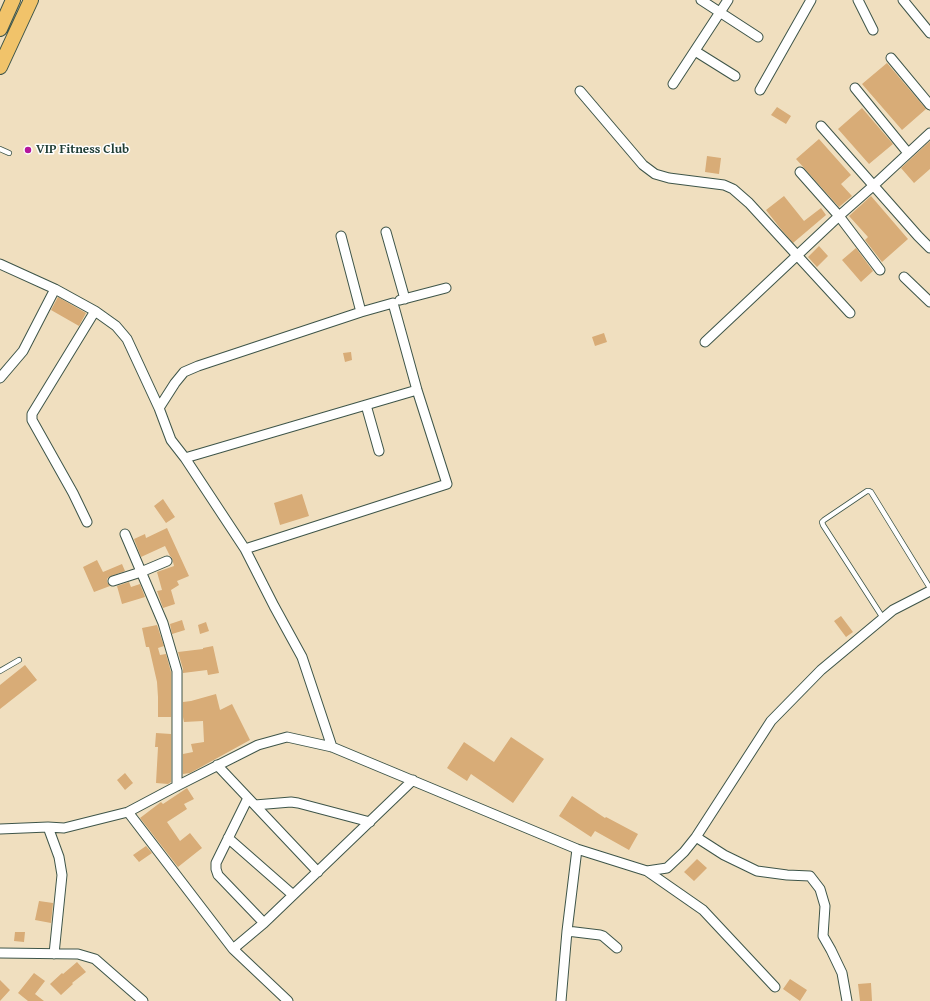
<!DOCTYPE html>
<style>
body{margin:0}
canvas{display:block;background:#f0dfbf}
</style>
<canvas width="930" height="1001"></canvas>
<script>
const ctx = document.querySelector('canvas').getContext('2d');
ctx.lineJoin = 'round';
function fillPath(path, color) { ctx.fillStyle = color; ctx.fill(path, 'evenodd'); }
const shape = rows => new Path2D(rows.map(r => 'M' + r).join(''));
function stroke(path, color, width, dash) { ctx.strokeStyle = color; ctx.lineWidth = width; ctx.lineCap = dash ? 'butt' : 'round'; ctx.setLineDash(dash || []); ctx.stroke(path); }
function label(font, color, halo, rows, align = 'center') {
  ctx.font = font + ' "Gentium Book Plus",serif'; ctx.lineWidth = 3; ctx.setLineDash([]); ctx.textBaseline = 'middle'; ctx.strokeStyle = halo; ctx.fillStyle = color; for (const [text, x, y, turn = 0] of rows) {
    ctx.save(); ctx.translate(x, y); ctx.rotate((+turn || 0) * Math.PI / 180); ctx.textAlign = isNaN(turn) ? turn : align; if (halo) ctx.strokeText(text, 0, 0); ctx.fillText(text, 0, 0); ctx.restore();
  }
}
fillPath(shape([
 [887,63,926,109,902,130,862,84],
 [777,107,791,116,786,124,771,115],
 [862,108,893,144,869,164,838,129],
 [819,139,851,175,841,184,852,196,839,207,796,159],
 [930,141,930,169,914,183,901,168],
 [707,156,721,158,719,174,705,172],
 [784,196,804,221,821,208,826,215,793,243,780,228,766,210],
 [871,196,908,239,882,262,865,240,868,237,849,216],
 [819,246,828,256,817,267,808,257],
 [856,248,873,271,861,282,842,260],
 [58,297,86,313,79,326,51,310],
 [604,333,607,342,595,346,592,337],
 [351,352,352,360,345,362,343,353],
 [302,494,309,516,280,525,274,503],
 [163,499,175,517,166,523,154,506],
 [167,528,189,576,177,581,179,585,171,590,175,604,163,608,157,591,162,590,157,572,174,566,172,558,170,556,165,546,141,557,134,539,145,534,146,538],
 [97,560,103,572,122,564,125,571,109,577,107,579,107,582,110,586,94,592,83,567],
 [129,582,131,587,140,584,145,597,122,604,117,586],
 [841,616,853,632,846,637,834,621],
 [182,620,185,630,172,634,170,624],
 [206,622,209,631,200,634,198,625],
 [157,625,164,646,158,648,160,655,166,654,171,672,171,717,158,717,158,697,157,682,149,647,146,647,142,628],
 [213,646,219,673,208,675,207,670,183,673,183,669,178,652,203,649,203,648],
 [25,665,37,680,0,709,0,685],
 [216,694,220,710,232,704,250,740,190,773,183,774,183,754,193,752,191,744,204,742,203,721,184,722,183,717,183,702,191,701],
 [156,733,171,734,171,782,168,784,156,783,158,747,155,747],
 [511,737,544,759,513,803,471,774,467,781,447,768,464,742,494,762],
 [125,773,133,783,125,790,117,780],
 [187,788,194,799,184,804,187,809,167,822,180,841,190,833,202,848,178,867,140,818,161,802,163,804],
 [572,796,605,818,606,817,638,834,629,850,595,831,591,837,559,816],
 [146,846,152,853,139,862,133,855],
 [697,859,707,868,694,881,684,872],
 [39,901,53,903,51,923,35,920],
 [15,932,25,932,24,942,14,941],
 [77,962,86,972,72,983,73,984,61,995,50,984,62,973,63,974],
 [34,973,45,981,35,994,44,1001,28,1001,18,993],
 [790,979,807,990,800,1001,783,989],
 [0,980,10,990,0,1001],
 [871,983,872,1001,860,1001,858,984]
]), '#d8ac77');
const service = shape([
 [0,149,9,153],
 [883,618,823,525,822,522,824,520,867,491,869,491,871,492,930,588],
 [0,671,19,660]
]);
const minor = shape([
 [701,0,758,37],
 [858,0,873,30],
 [903,0,930,33],
 [695,51,735,76],
 [891,58,930,105],
 [673,84,728,0],
 [855,88,908,153],
 [760,90,811,0],
 [580,91,643,165,655,174,669,178,724,185,733,189,749,203,850,313],
 [821,126,918,236,930,248],
 [800,172,839,216,880,270],
 [386,232,405,299],
 [341,236,361,312],
 [0,264,55,289,95,311,116,326,127,339,159,408,171,440,185,458,245,549,274,606,302,657,332,747],
 [904,277,930,302],
 [400,300,446,288],
 [705,342,839,216,873,186,930,133],
 [0,378,23,351,55,289],
 [366,405,379,451],
 [159,408,175,383,184,372,198,366,361,312,393,303,417,390,447,484,245,549],
 [185,458,417,390],
 [87,522,73,493,32,420,32,414,95,311],
 [125,534,163,623,177,671,177,786],
 [113,581,141,572,167,561],
 [217,765,318,872],
 [248,798,216,863,216,869,218,875,264,923],
 [255,805,291,802,298,803,370,822],
 [128,812,233,949,288,1001],
 [48,827,59,857,62,875,54,954],
 [0,829,48,827,64,828,128,812,177,786,258,745,287,737,332,747,577,849,647,871,667,868,684,852,696,837,771,721,821,670,893,610,930,591],
 [696,837,724,855,757,871,787,875,810,876,820,889,825,906,823,936,831,950,842,973,847,1001],
 [228,838,293,895],
 [647,871,703,910,775,987],
 [567,931,600,935,603,936,617,948],
 [233,949,264,923,413,780],
 [0,953,78,954,95,959,143,1001],
 [561,1001,567,931,577,849]
]);
const primary = shape([
 [0,29,13,0],
 [0,67,31,0]
]);
stroke(service, '#3e5549', 6);
stroke(minor, '#3e5549', 11);
stroke(primary, '#3e5549', 16);
stroke(service, '#fff', 4.5);
stroke(minor, '#fff', 9);
stroke(primary, '#f1c36a', 14);
for (const [x, y, r, color] of [
 [28,150,4,"#b5179e"]
]) { const dot = new Path2D(); dot.arc(x, y, r, 0, 2 * Math.PI); ctx.fillStyle = color; ctx.fill(dot); stroke(dot, '#fff', 1.5); }
label('bold 13px', '#1f3d34', '#fff', [
 ["VIP Fitness Club",36,150]
], 'left');
</script>
